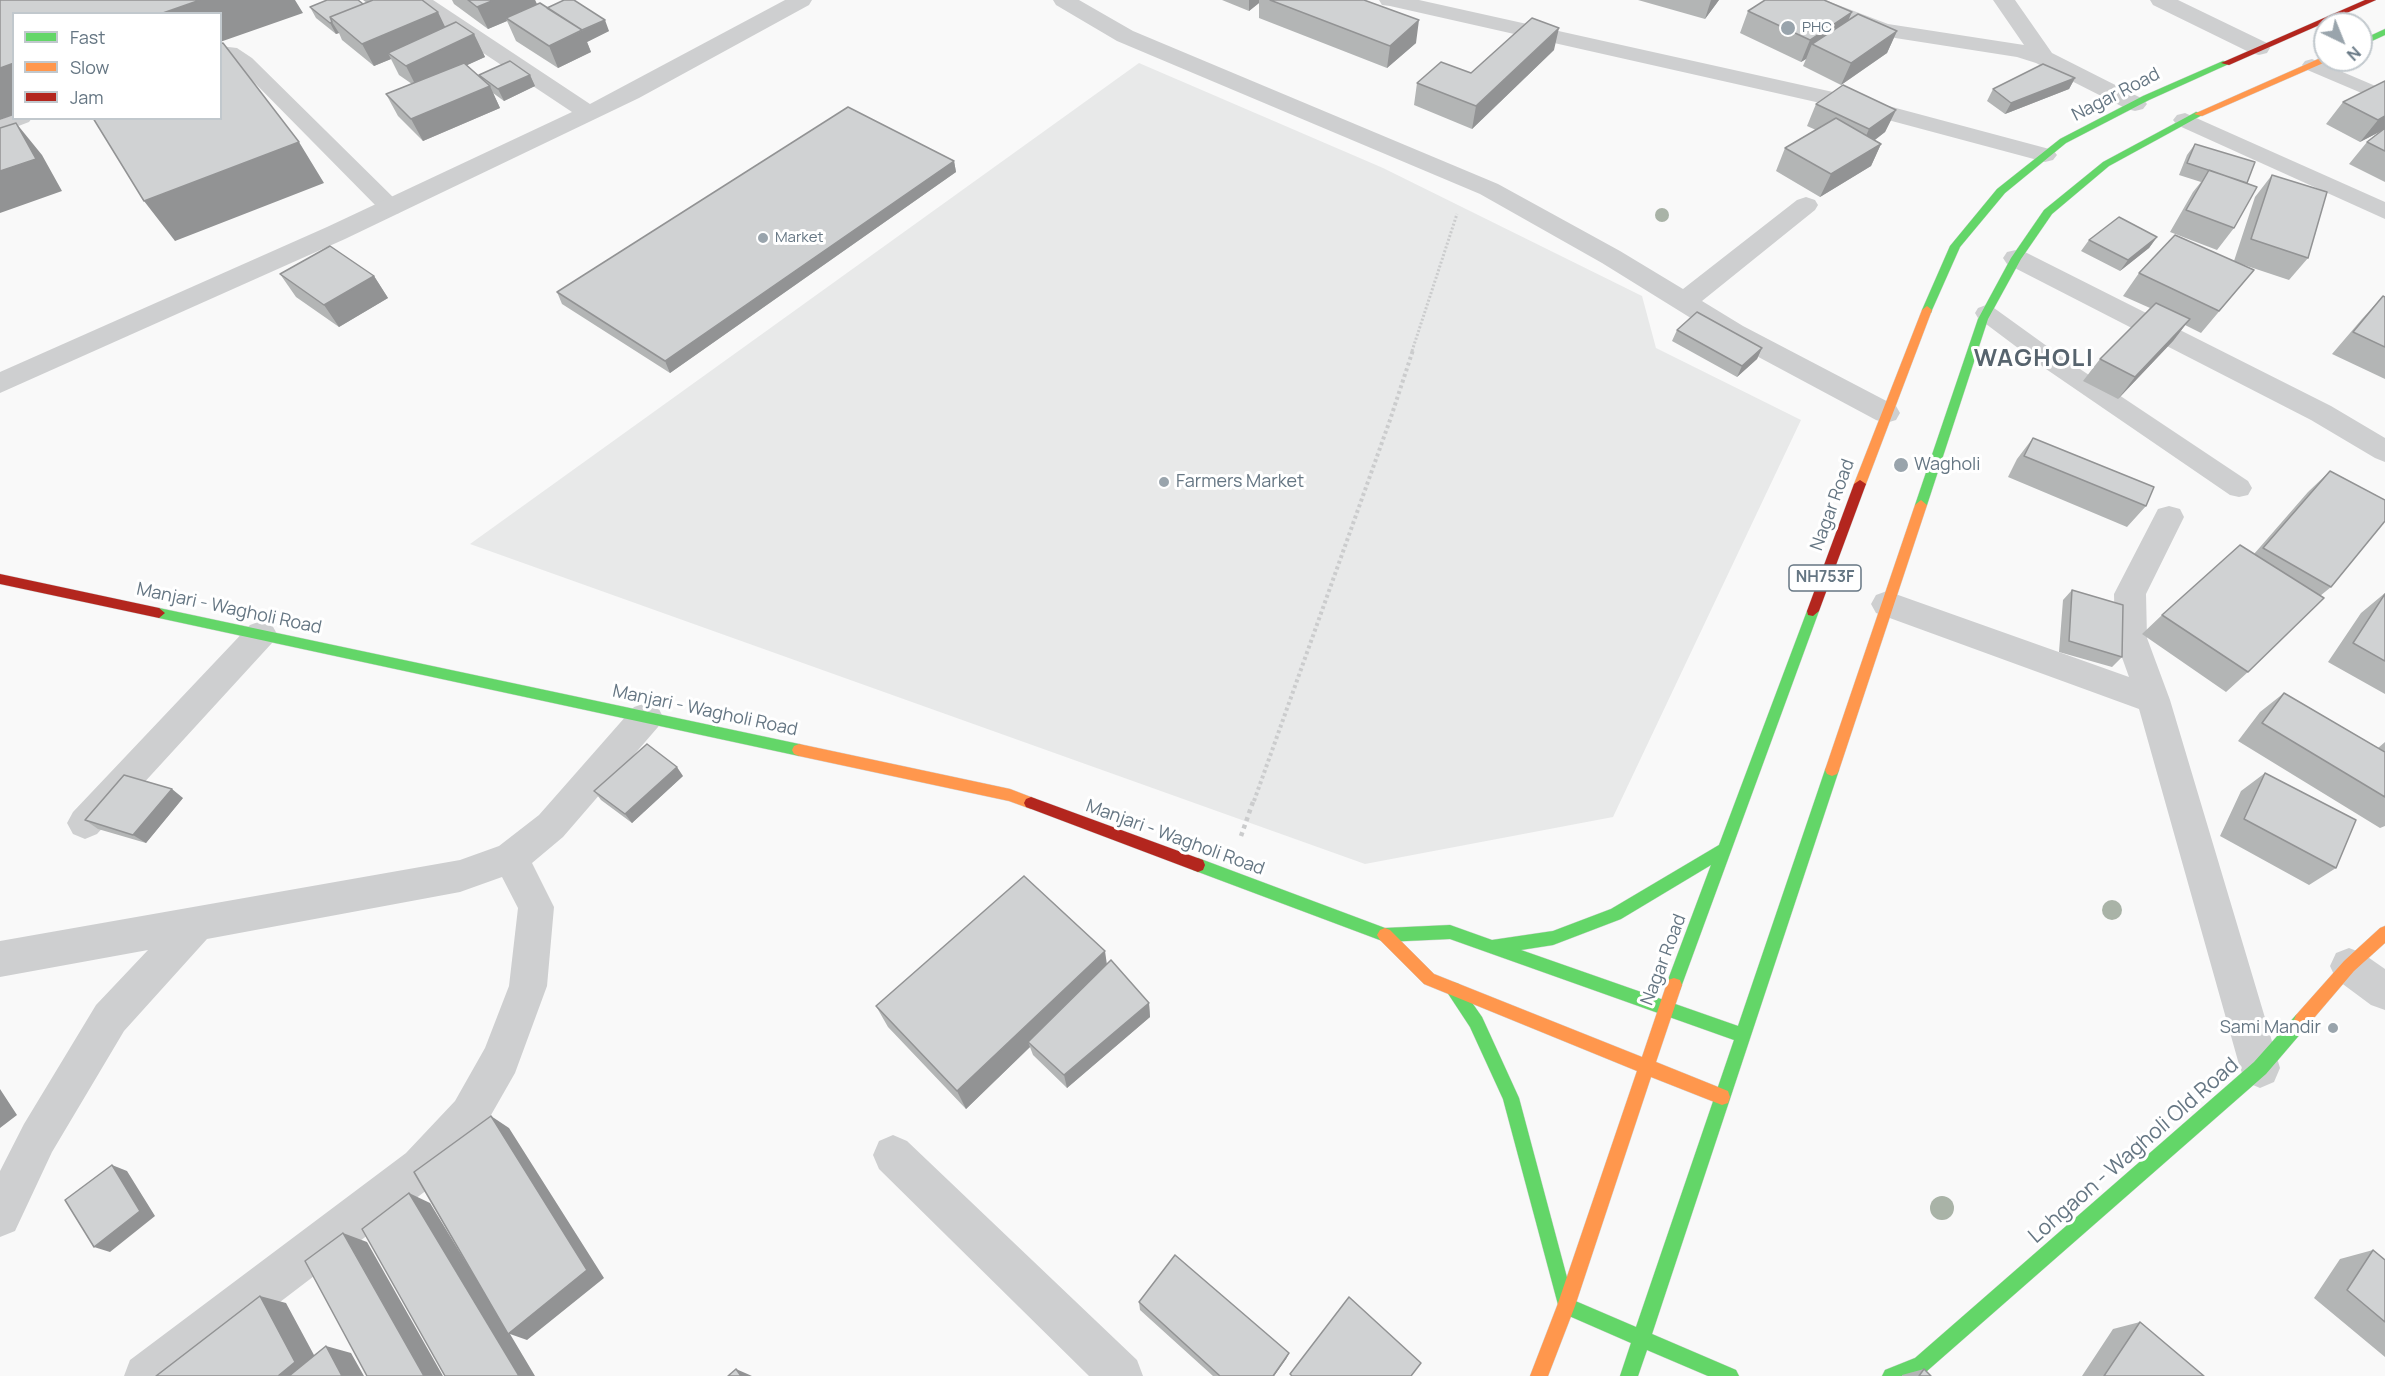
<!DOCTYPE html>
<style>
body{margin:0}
#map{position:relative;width:2385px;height:1376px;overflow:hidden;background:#f9f9f9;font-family:Manrope,sans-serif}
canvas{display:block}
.legend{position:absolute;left:12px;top:12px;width:210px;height:108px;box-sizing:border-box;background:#fff;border:2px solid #c1c8cd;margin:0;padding:8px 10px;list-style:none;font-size:18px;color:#657683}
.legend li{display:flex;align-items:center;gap:12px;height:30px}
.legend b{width:30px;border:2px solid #c1c8cd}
.north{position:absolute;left:2313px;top:12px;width:60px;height:60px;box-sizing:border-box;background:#fff;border:2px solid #c1c8cd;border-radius:50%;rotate:137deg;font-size:16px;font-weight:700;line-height:24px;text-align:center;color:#657683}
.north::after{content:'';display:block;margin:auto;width:21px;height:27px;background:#99a4ac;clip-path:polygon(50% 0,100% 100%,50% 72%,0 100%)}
</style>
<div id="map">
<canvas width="2385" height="1376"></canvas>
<ul class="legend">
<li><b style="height:8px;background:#63d668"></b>Fast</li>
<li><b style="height:8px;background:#ff974d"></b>Slow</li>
<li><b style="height:8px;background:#b3261e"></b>Jam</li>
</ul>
<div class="north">N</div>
</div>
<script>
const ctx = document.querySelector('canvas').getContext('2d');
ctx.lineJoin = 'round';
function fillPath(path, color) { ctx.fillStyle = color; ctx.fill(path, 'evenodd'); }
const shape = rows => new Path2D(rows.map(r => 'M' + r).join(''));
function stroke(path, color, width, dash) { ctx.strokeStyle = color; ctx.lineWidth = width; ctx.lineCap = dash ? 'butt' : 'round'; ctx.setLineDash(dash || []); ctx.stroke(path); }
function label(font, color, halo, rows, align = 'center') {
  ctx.font = font + ' Manrope,sans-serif'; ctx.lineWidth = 6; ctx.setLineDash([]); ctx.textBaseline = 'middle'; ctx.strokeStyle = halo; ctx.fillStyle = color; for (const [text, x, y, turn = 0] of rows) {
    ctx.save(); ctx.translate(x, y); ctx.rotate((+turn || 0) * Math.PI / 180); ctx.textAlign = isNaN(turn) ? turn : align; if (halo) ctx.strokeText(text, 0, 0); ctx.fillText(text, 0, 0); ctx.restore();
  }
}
fillPath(shape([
 [1139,63,1383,168,1642,296,1656,348,1801,420,1613,817,1365,864,470,544]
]), '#e8e9e9');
const fast = shape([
 [2385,29,2385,35,2361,46,2361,40,2385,29],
 [2223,61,2231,63,2149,100,2066,143,2005,193,1960,247,1932,310,1931,313,1923,313,1922,310,1950,246,1997,189,2060,139,2143,96,2223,61],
 [2196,112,2204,114,2109,166,2052,214,2021,259,1988,319,1927,505,1921,510,1917,508,1915,505,1978,319,2011,258,2044,210,2103,162,2196,112],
 [1813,606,1819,611,1680,990,1674,992,1668,990,1666,985,1711,865,1621,919,1553,945,1521,950,1738,1026,1825,770,1827,766,1832,764,1837,766,1839,770,1652,1334,1736,1370,1739,1376,1708,1376,1647,1350,1638,1376,1620,1376,1631,1343,1560,1312,1503,1099,1470,1027,1445,989,1447,984,1453,982,1459,984,1482,1017,1519,1098,1573,1300,1636,1327,1734,1040,1450,939,1385,942,1193,870,1191,865,1193,860,1198,858,1385,928,1450,925,1492,940,1553,931,1611,909,1719,845,1807,611,1813,606],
 [159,608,799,744,804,746,806,750,804,754,799,756,159,618,153,613,159,608],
 [2302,1012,2308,1015,2310,1020,2308,1025,2266,1074,1927,1371,1916,1376,1882,1376,1885,1370,1915,1358,2254,1062,2296,1015,2302,1012]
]);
const slow = shape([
 [2325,56,2325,60,2328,61,2202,116,2194,114,2325,56],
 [1927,306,1932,310,1866,484,1864,487,1856,487,1854,484,1922,310,1927,306],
 [1921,500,1927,505,1839,770,1837,774,1832,776,1827,774,1825,770,1915,505,1921,500],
 [799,744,1010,789,1036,799,1038,803,1036,807,1031,809,1009,801,799,756,794,754,792,750,794,746,799,744],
 [2385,926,2385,943,2354,971,2308,1025,2302,1028,2296,1025,2294,1020,2296,1015,2344,961,2380,928,2385,926],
 [1385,928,1390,930,1434,974,1642,1057,1668,980,1674,978,1680,980,1682,985,1656,1062,1728,1091,1730,1097,1728,1103,1722,1105,1651,1077,1575,1306,1548,1376,1530,1376,1557,1306,1637,1071,1424,984,1380,940,1377,935,1380,930,1385,928]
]);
const jam = shape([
 [2365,0,2376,0,2229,65,2221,63,2365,0],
 [1860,480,1866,484,1819,611,1813,616,1808,615,1807,611,1854,484,1860,480],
 [0,574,159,608,165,613,159,618,0,584,0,574],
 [1031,797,1203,860,1205,865,1203,870,1198,872,1026,807,1024,803,1026,799,1031,797]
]);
stroke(fast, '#d5d6d7', 1);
stroke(slow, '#d5d6d7', 1);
stroke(jam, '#d5d6d7', 1);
stroke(shape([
 [1412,351,1457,214]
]), '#cbcccd', 3, [2, 2]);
stroke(shape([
 [1254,801,1390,420,1413,350]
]), '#cbcccd', 4, [3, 3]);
stroke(shape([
 [1241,836,1254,799]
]), '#cbcccd', 4.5, [4, 4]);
fillPath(shape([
 [220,46,237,48,252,58,399,203,402,208,399,213,391,215,383,213,238,66,226,58,220,58,220,46],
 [2312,59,2385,90,2385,103,2305,69,2302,65,2305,61,2312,59],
 [14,114,14,118,32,118,29,122,0,133,0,120,14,114],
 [1986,305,1994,308,2062,357,2248,481,2252,488,2248,495,2239,497,2230,495,2046,369,1978,318,1975,313,1978,308,1986,305]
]), '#cecfd0');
fillPath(shape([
 [408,0,433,0,590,104,785,0,812,0,809,5,639,98,345,239,0,393,0,372,327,227,572,112,411,5,408,0],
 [1053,0,1079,0,1133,31,1498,184,1620,251,1683,289,1797,200,1806,197,1815,200,1818,205,1815,210,1702,301,1743,326,1896,406,1900,413,1896,420,1886,423,1876,420,1723,338,1602,263,1480,194,1117,41,1056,5,1053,0],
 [1379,0,1419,0,1851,96,2053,150,2057,155,2053,160,2045,162,1847,109,1390,6,1382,5,1379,0],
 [1784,0,1825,0,1888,24,2024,45,1993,0,2015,0,2052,53,2143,99,2147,104,2143,109,2135,111,2127,109,2036,63,2017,57,1876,35,1805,7,1787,5,1784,0],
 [2150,0,2178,0,2267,43,2270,48,2267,53,2259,55,2251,53,2153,5,2150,0],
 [2185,113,2385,202,2385,219,2177,125,2173,120,2177,115,2185,113],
 [2016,250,2025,252,2331,406,2385,438,2385,462,2375,458,2311,420,2007,264,2003,258,2007,252,2016,250],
 [2169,506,2180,509,2184,517,2146,594,2147,638,2170,700,2280,1068,2274,1082,2260,1088,2246,1082,2240,1068,2139,709,1876,613,1871,604,1876,595,1887,591,2129,677,2115,638,2114,594,2158,509,2169,506],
 [261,621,272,625,277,634,272,643,97,834,85,839,73,834,67,823,73,812,250,625,261,621],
 [646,703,658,707,663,717,658,727,563,837,532,863,554,907,547,986,515,1073,483,1129,436,1183,183,1376,124,1376,130,1360,406,1153,455,1101,485,1048,509,986,518,908,502,877,460,892,207,939,124,1031,52,1152,15,1231,0,1237,0,1171,24,1124,96,1005,148,950,0,977,0,941,460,860,499,846,539,815,634,707,646,703],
 [2349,948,2362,953,2385,969,2385,1010,2371,1005,2336,979,2330,966,2336,953,2349,948],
 [893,1135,907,1141,1137,1360,1143,1376,1089,1376,879,1169,873,1155,879,1141,893,1135]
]), '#cecfd0');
fillPath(fast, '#63d668');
fillPath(slow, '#ff974d');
fillPath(jam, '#b3261e');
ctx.fillStyle = '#a9b3a7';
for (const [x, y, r] of [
 [1662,215,7],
 [2112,910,10],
 [1942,1208,12]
]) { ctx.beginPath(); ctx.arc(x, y, r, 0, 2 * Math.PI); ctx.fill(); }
fillPath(shape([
 [363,0,422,0,445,27,474,34,485,57,467,65,480,77,530,75,535,86,504,101,493,93,500,108,423,141,398,116,386,94,412,84,399,75,391,59,374,66,342,40,339,33,336,34,316,18,310,7,363,4,367,3],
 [452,0,535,0,537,4,609,31,587,42,591,52,558,68,516,41,507,21,488,29,454,4],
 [1222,0,1364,0,1416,43,1387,68,1259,18,1259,3,1249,11],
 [1638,0,1719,0,1705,19],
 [1748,11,1852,12,1848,20,1897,31,1887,53,1841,85,1803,66,1806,59,1801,62,1740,33],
 [1554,50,1472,129,1414,105,1417,83,1471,73],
 [2075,78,2069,89,2005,114,1987,101,1993,89],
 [2385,81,2385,182,2349,164,2367,142,2381,131,2360,142,2326,124,2343,102],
 [1816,104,1896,110,1885,132,1875,140,1881,144,1871,166,1820,197,1776,171,1785,148,1816,130,1807,126],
 [2195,144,2247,183,2234,228,2217,250,2170,232,2193,192,2201,182,2179,175,2187,155],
 [954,161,956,172,670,373,562,304,557,292],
 [2272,175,2308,258,2289,280,2241,264,2254,270,2201,333,2185,325,2173,341,2118,399,2083,381,2100,359,2150,308,2123,296,2139,273,2234,261,2255,197],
 [2157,237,2149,248,2120,271,2081,251,2089,240],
 [280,274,374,276,388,298,339,327,296,297],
 [2383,296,2385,297,2385,379,2332,354,2362,319],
 [1677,330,1762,348,1757,359,1737,377,1672,341],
 [2033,438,2146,506,2127,527,2008,477,2017,459],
 [2330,471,2331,587,2320,596,2248,672,2226,692,2142,634,2162,615,2254,554,2308,492],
 [2072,590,2122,657,2112,667,2059,652,2063,600],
 [2385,593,2385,694,2328,662,2361,613],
 [2284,693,2378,748,2385,742,2385,826,2380,828,2238,741,2260,712],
 [2265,773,2336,868,2309,885,2220,836,2241,791],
 [683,776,632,823,601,800,594,791],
 [183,798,146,843,98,829,85,820],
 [1107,965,1149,1003,1150,1017,1067,1088,1033,1055,1030,1047,966,1109,888,1027,876,1006],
 [2373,1250,2385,1260,2385,1357,2314,1298,2340,1259],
 [1139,1302,1289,1353,1286,1359,1274,1376,1213,1376,1140,1310],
 [2140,1322,2204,1376,2082,1376,2113,1329],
 [1924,1369,1931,1376,1902,1376,1902,1375]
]), '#b3b5b5');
fillPath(shape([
 [200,0,295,0,303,13,220,42,220,14,160,14],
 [494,0,535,0,538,7,506,18,507,21,488,29,477,7],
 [1249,0,1259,0,1259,3,1249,11],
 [1711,0,1719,0,1705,19],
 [438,12,449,35,388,53,391,59,374,66,362,44],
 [1852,12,1842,34,1812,44,1806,59,1801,62,1810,40],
 [605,20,609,31,587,42,591,52,558,68,549,46],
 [1419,20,1416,43,1387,68,1390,46],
 [332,22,339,33,336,34,330,23],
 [1559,28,1554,50,1472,129,1476,106],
 [1897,31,1887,53,1841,85,1851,63],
 [474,34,485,57,417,88,406,66],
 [14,63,14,115,0,120,0,68],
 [530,75,535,86,504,101,498,89],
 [2075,78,2069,89,2005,114,2011,103],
 [490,86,500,108,423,141,411,119],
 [1896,110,1885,132,1859,152,1869,129],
 [2385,116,2385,129,2360,142,2378,120],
 [16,123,42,155,62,191,0,213,0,171],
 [299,142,324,183,175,241,144,201],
 [1881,144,1871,166,1820,197,1831,174],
 [954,161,956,172,670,373,665,361],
 [2157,237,2149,248,2120,271,2128,260],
 [374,276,388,298,339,327,324,305],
 [2190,319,2173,341,2118,399,2135,377],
 [1762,348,1757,359,1737,377,1742,366],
 [677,767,683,776,632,823,625,814],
 [172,789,183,798,146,843,133,835],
 [1105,951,1108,972,1028,1042,1030,1047,966,1109,957,1091],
 [1149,1003,1150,1017,1067,1088,1064,1075],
 [0,1089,17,1115,0,1128],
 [491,1116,509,1128,604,1278,527,1340,510,1334,535,1376,519,1376,409,1193,430,1203,509,1333],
 [112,1165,127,1171,155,1216,110,1252,94,1247],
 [343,1233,367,1242,443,1376,424,1376],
 [260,1296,286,1303,321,1368,311,1376,278,1376],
 [326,1346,351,1353,364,1376,342,1376],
 [1289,1353,1286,1359,1274,1376,1273,1376],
 [736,1369,752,1376,741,1376]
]), '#929394');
const building = shape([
 [0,0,200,0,160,14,14,14,14,63,0,68,0,0],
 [327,0,358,0,363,4,330,17,332,22,330,23,310,7,327,0],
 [373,0,422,0,438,12,362,44,330,17,373,0],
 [468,0,494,0,477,7,468,0],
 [564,0,574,0,605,20,582,30,547,8,564,0],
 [1270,0,1364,0,1419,20,1390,46,1270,0],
 [1765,0,1824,0,1852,12,1810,40,1748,11,1765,0],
 [540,3,582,30,549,46,506,18,540,3],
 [1858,14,1897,31,1851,63,1812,44,1858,14],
 [1532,18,1559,28,1476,106,1417,83,1441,62,1471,73,1532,18],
 [456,22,474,34,406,66,388,53,456,22],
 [223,43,299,142,144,201,93,118,220,118,220,44,223,43],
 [510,61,530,75,498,89,479,75,510,61],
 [464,63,490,86,411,119,386,94,464,63],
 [2043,64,2075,78,2011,103,1993,89,2043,64],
 [2385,81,2385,116,2378,120,2343,102,2385,81],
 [1843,85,1896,110,1869,129,1816,104,1843,85],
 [848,107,954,161,665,361,557,292,848,107],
 [1836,118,1881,144,1831,174,1785,148,1836,118],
 [16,123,36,159,0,171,0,128,16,123],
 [2385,128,2385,151,2367,142,2385,128],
 [2195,144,2255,162,2247,183,2187,163,2195,144],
 [2209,170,2257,187,2234,228,2186,210,2209,170],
 [2272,175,2327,192,2308,258,2251,239,2272,175],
 [2119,217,2157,237,2128,260,2089,240,2119,217],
 [2175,235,2254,270,2219,311,2139,273,2175,235],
 [330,246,374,276,324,305,280,274,330,246],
 [2383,296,2385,297,2385,347,2353,332,2383,296],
 [2156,303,2190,319,2135,377,2100,359,2156,303],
 [1697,312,1762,348,1742,366,1677,330,1697,312],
 [2033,438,2154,487,2146,506,2024,456,2033,438],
 [2330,471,2385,500,2385,521,2331,587,2263,548,2330,471],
 [2240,545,2324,598,2248,672,2162,615,2240,545],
 [2072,590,2123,605,2122,657,2069,641,2072,590],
 [2385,594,2385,661,2353,643,2385,594],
 [2284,693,2385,752,2385,797,2262,723,2284,693],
 [647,744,677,767,625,814,594,791,647,744],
 [2265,773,2356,820,2336,868,2244,819,2265,773],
 [124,775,172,789,133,835,85,820,124,775],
 [1024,876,1105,951,957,1091,876,1006,1024,876],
 [1111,960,1149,1003,1064,1075,1028,1042,1111,960],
 [491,1116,587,1270,508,1334,414,1172,491,1116],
 [112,1165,140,1211,94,1247,65,1200,112,1165],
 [409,1193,519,1376,445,1376,362,1229,409,1193],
 [343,1233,424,1376,367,1376,305,1261,343,1233],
 [2373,1250,2385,1260,2385,1322,2347,1290,2373,1250],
 [1175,1255,1289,1353,1273,1376,1220,1376,1139,1302,1175,1255],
 [260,1296,295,1362,278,1376,156,1376,260,1296],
 [1349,1297,1421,1363,1411,1376,1292,1376,1290,1374,1349,1297],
 [2140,1322,2204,1376,2104,1376,2140,1322],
 [326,1346,342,1376,289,1376,326,1346],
 [736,1369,741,1376,728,1376,736,1369],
 [1924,1369,1931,1376,1919,1376,1924,1369]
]);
fillPath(building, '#d0d2d3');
stroke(building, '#929394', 1.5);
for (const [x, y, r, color] of [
 [1788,28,8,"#99a4ac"],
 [763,238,6,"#99a4ac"],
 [1901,465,8,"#99a4ac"],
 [1164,482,6,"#99a4ac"],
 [2333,1028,6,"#99a4ac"]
]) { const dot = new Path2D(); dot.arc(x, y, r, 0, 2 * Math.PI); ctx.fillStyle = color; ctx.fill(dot); stroke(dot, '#fff', 2); }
label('15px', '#657683', '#fff', [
 ["PHC",1802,28],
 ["Market",775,238]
], 'left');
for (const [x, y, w] of [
 [1825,578,72]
]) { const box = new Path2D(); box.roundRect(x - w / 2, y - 13, w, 26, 4.5); ctx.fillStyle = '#fff'; ctx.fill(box); stroke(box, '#657683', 1.5); }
label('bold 16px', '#657683', null, [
 ["NH753F",1825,578]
]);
label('18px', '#657683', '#fff', [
 ["Nagar Road",2116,95,-27],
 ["Nagar Road",1833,505,-70],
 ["Manjari - Wagholi Road",229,609,12],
 ["Manjari - Wagholi Road",705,711,12],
 ["Manjari - Wagholi Road",1175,838,20],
 ["Nagar Road",1664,960,-69]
]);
label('18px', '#657683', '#fff', [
 ["Wagholi",1914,465],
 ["Farmers Market",1176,482],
 ["Sami Mandir",2321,1028,"right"]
], 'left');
label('21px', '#657683', '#fff', [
 ["Lohgaon - Wagholi Old Road",2134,1151,-41]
]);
ctx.letterSpacing = '1.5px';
label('bold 24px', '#57646e', '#fff', [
 ["WAGHOLI",2034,359]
]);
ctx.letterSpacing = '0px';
</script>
